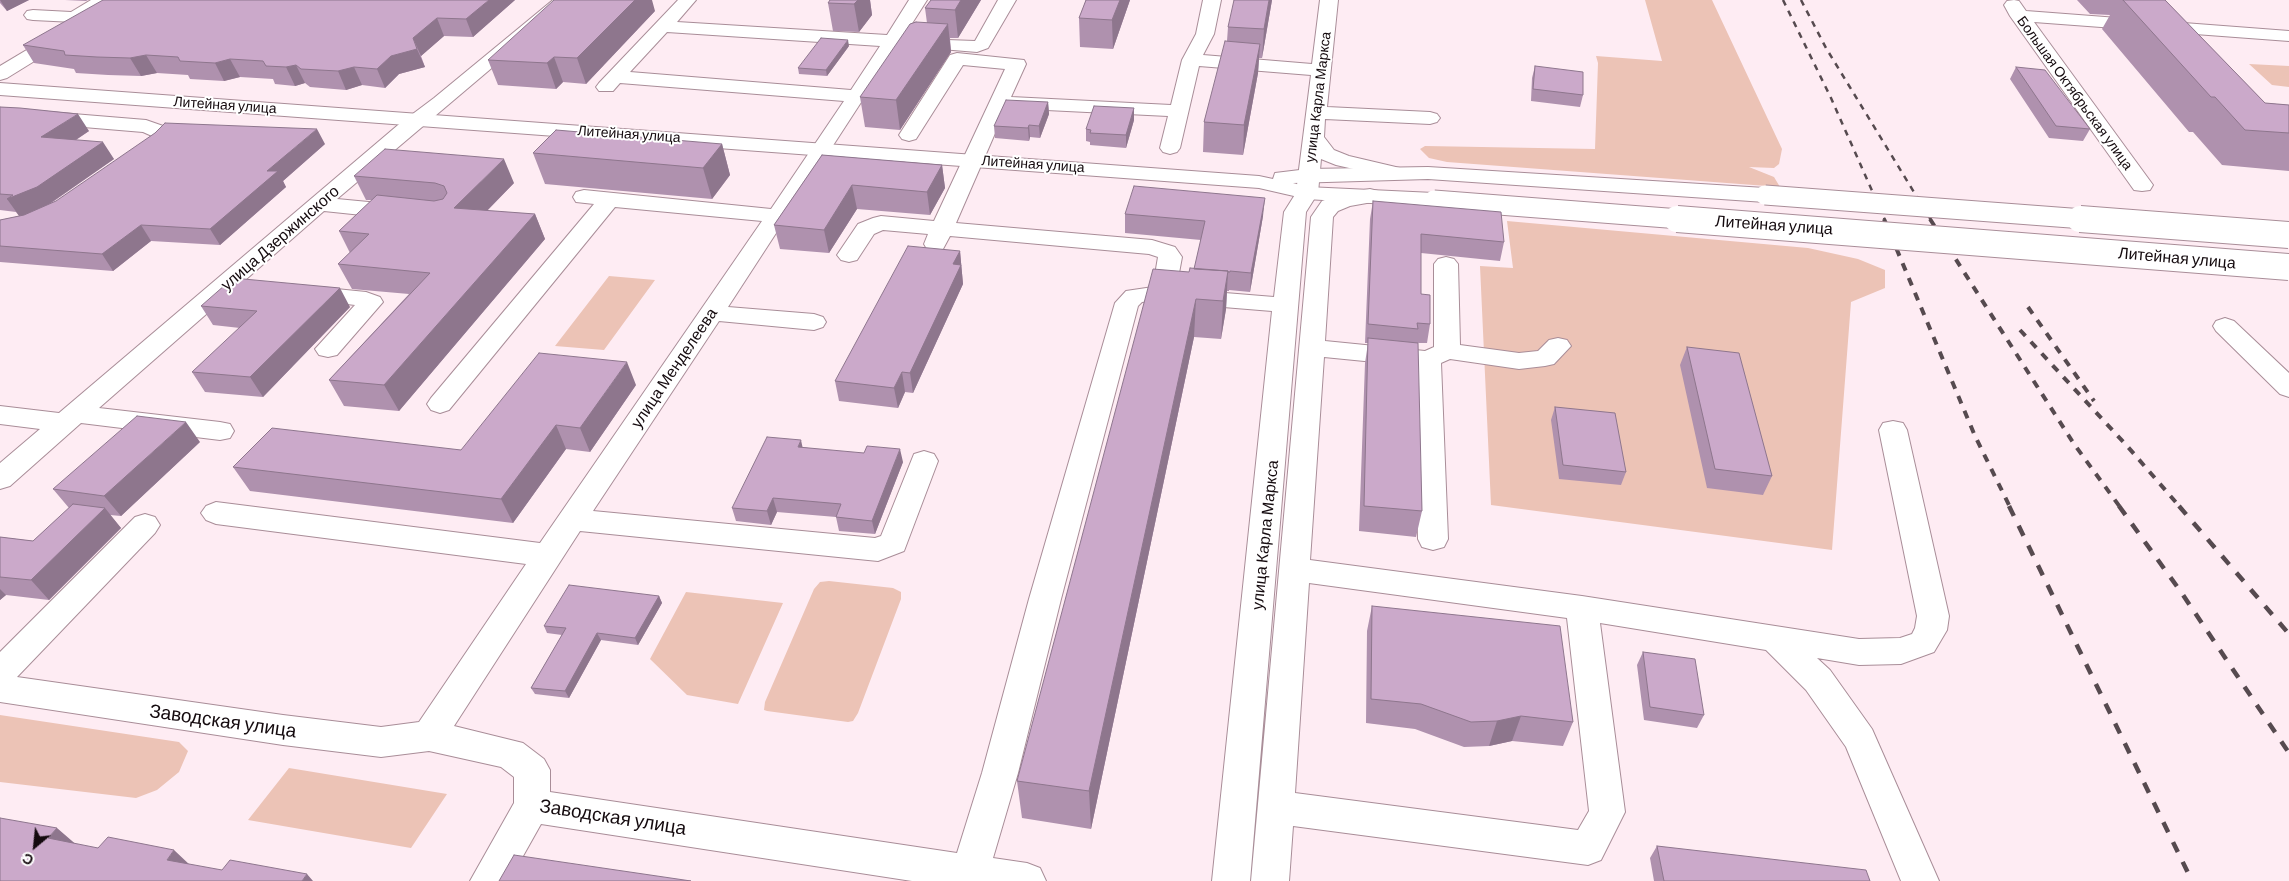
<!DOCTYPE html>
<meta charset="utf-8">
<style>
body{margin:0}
#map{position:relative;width:2289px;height:881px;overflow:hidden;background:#feecf3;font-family:Barlow,sans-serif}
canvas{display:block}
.north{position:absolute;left:10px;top:821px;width:50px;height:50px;-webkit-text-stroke:4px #fff;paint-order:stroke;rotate:208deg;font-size:14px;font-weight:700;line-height:20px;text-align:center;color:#140a0e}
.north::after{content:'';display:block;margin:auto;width:18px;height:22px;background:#140a0e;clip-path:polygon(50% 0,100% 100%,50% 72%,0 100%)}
</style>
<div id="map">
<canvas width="2289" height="881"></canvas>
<div class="north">С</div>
</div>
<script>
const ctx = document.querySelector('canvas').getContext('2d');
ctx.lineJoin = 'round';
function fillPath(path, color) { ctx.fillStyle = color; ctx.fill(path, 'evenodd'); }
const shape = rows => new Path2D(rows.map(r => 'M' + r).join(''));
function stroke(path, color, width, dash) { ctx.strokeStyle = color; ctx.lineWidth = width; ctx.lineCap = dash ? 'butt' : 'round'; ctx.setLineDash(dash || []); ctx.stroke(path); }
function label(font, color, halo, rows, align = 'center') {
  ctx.font = font + ' Barlow,sans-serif'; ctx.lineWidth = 4; ctx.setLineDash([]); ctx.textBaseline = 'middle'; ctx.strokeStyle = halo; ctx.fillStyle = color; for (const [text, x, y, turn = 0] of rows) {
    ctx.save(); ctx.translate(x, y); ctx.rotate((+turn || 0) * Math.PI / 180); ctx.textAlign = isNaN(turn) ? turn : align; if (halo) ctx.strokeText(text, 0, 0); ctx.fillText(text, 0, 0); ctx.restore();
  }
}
fillPath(shape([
 [1645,0,1712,0,1782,149,1779,164,1774,168,1749,167,1774,177,1780,187,1447,162,1429,158,1420,149,1425,146,1595,149,1598,63,1596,56,1662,61],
 [2249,64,2289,66,2289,87,2272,85],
 [1507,221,1808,248,1858,259,1885,270,1885,288,1851,302,1832,550,1491,505,1480,266,1513,268],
 [609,276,655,280,604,350,555,346],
 [829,581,893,588,901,592,901,599,858,713,853,721,848,722,767,711,764,710,765,702,814,589,820,582],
 [686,592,783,603,738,704,687,695,650,659],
 [0,715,179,742,188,751,179,772,157,790,136,798,0,782],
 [289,768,447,794,411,848,248,820]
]), '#ecc3b6');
const minor = shape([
 [91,0,112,0,109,4,74,22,33,20,27,19,24,15,27,11,33,10,71,12,91,0],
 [553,0,572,0,337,199,400,205,408,207,411,212,408,217,400,219,324,211,99,408,220,422,230,424,234,431,230,438,220,440,81,423,10,486,0,489,0,463,40,429,0,424,0,406,59,413,398,125,434,98,553,0],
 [678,0,696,0,677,22,887,35,909,0,927,0,904,36,913,38,916,42,913,46,897,47,728,307,814,314,823,317,826,322,823,327,814,330,719,321,593,511,875,538,881,536,914,454,924,451,934,454,938,461,904,551,878,561,580,531,454,726,523,743,544,759,550,770,550,792,957,853,982,773,1029,599,1115,303,1126,291,1153,287,1158,257,1149,254,950,236,943,249,935,251,927,249,924,244,928,234,883,230,874,234,857,260,849,262,841,260,837,255,858,224,873,218,881,216,934,221,1005,69,963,65,916,139,909,141,902,139,899,135,950,55,957,53,1024,60,1026,64,1011,97,1171,105,1182,60,1196,34,1203,0,1221,0,1214,34,1203,55,1312,64,1320,0,1338,0,1327,107,1430,112,1437,114,1440,118,1437,122,1430,124,1325,119,1324,137,1334,150,1349,156,1400,168,1404,172,1400,176,1393,178,1336,165,1321,159,1318,193,1306,212,1250,881,1212,881,1272,311,1150,301,1142,302,1138,306,1061,599,1018,773,993,858,1027,863,1040,868,1046,881,912,881,541,824,509,881,470,881,514,803,514,777,501,767,429,751,381,757,283,745,0,702,0,652,135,517,145,514,155,517,160,525,155,533,17,677,283,715,381,727,419,722,526,564,216,524,206,520,201,513,206,506,216,502,540,543,762,221,615,207,449,410,440,413,431,410,427,404,431,398,594,204,576,202,573,197,576,192,584,190,771,209,844,101,620,83,613,91,599,91,596,87,599,83,678,0],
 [667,32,880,46,851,90,630,72,667,32],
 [1199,66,1311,75,1296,193,1284,212,1274,297,1176,289,1182,257,1175,247,1152,240,956,223,1006,108,1168,116,1160,148,1163,152,1170,154,1177,152,1180,148,1199,66],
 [998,0,1016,0,988,48,977,52,941,49,938,45,941,41,947,40,975,41,998,0],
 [2014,0,2019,1,2026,11,2289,31,2289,41,2034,22,2153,185,2150,190,2142,191,2134,190,2010,16,2004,5,2007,1,2014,0],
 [61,29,67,30,70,34,62,44,7,78,0,80,0,66,50,36,55,30,61,29],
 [0,108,146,120,166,127,173,135,168,143,147,158,140,160,133,158,130,154,152,136,143,132,0,120,0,108],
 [1370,189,1378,191,1381,196,1378,201,1350,206,1338,211,1333,217,1325,341,1425,351,1434,347,1434,264,1438,259,1446,257,1454,259,1458,264,1460,345,1519,353,1538,351,1549,340,1558,338,1567,340,1571,346,1554,364,1545,366,1519,369,1450,359,1441,363,1448,539,1444,547,1433,550,1422,547,1418,539,1415,366,1324,357,1310,560,1582,596,1859,639,1900,638,1912,634,1915,628,1917,616,1879,430,1883,423,1893,421,1903,423,1907,430,1949,616,1947,630,1934,652,1901,664,1859,665,1817,658,1830,670,1872,729,1939,881,1901,881,1846,747,1806,690,1766,650,1600,623,1625,812,1601,860,1588,865,1293,826,1289,881,1251,881,1311,217,1322,201,1345,193,1370,189],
 [1309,583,1567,618,1589,811,1578,830,1295,793,1309,583],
 [306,286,366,292,380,297,383,302,337,355,328,357,319,355,315,349,355,305,298,298,294,293,298,288,306,286],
 [2225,318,2234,321,2289,373,2289,397,2280,394,2216,331,2213,326,2216,321,2225,318]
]);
const highway = shape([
 [0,83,1259,176,1273,179,1275,173,1308,169,1428,167,1765,188,1773,190,1776,195,1773,200,1765,202,1428,179,1293,183,1307,187,1434,193,1442,195,1445,200,1442,205,1434,207,1307,199,1259,188,0,95,0,83]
]);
stroke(minor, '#a98d98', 2);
stroke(highway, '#a98d98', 2);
fillPath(minor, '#fff');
fillPath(highway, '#fff');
stroke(shape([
 [1783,0,1831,98,1885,220],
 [1801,0,1826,48,1931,220]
]), '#564a4f', 2.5, [6, 6]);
stroke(shape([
 [1884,219,1975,436,2010,507],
 [1930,219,2074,444,2120,507],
 [2028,307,2094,401],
 [2020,330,2128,447,2180,507]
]), '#564a4f', 4, [8, 8]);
stroke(shape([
 [2009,506,2192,881],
 [2119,506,2181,592,2289,753],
 [2179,506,2289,634]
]), '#564a4f', 4.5, [11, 11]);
const highwayBridgeFar1 = shape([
 [1765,195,2097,220],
 [1434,200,1693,220]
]);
const highwayBridge = shape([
 [1677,219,2289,267],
 [2080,219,2289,235]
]);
stroke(highwayBridgeFar1, '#a98d98', 21, []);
stroke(highwayBridge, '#a98d98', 28, []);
stroke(highwayBridgeFar1, '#fff', 19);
stroke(highwayBridge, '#fff', 26);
fillPath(shape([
 [0,0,29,0,7,11,0,3],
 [65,0,88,0,86,1],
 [515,0,473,37,444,36,421,56,425,67,399,74,385,88,362,85,346,90,310,87,305,83,295,86,275,84,273,79,240,77,224,81,190,79,188,75,157,73,141,76,108,75,76,73,74,69,34,63,23,45],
 [870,0,872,15,859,32,833,31,828,3],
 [931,0,981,0,958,38,950,38,951,52,900,130,865,127,860,97,927,23,925,8],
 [1086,0,1130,0,1113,49,1080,47,1079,18],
 [1272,0,1262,58,1259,58,1258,73,1243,155,1203,152,1204,122,1227,41,1228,27],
 [2077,0,2165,0,2265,103,2289,105,2289,171,2222,165,2193,132,2189,132,2102,29,2110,15,2090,14],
 [655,11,586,84,563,82,556,89,498,85,488,60],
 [849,46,827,76,799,74,798,68],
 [1535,66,1583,95,1580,107,1531,101,1532,78],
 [2016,67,2090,129,2083,141,2049,138,2010,79],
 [1048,102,1049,114,1040,138,1030,137,1029,141,995,138,994,126],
 [0,107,89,131,76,140,114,159,50,204,325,144,283,181,286,187,220,245,151,241,113,271,0,262,0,220,19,216,16,212,0,210],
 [1134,108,1134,120,1126,148,1090,145,1090,142,1086,141,1086,129],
 [722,144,730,175,712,199,545,184,533,153],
 [822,155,942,165,945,188,930,215,857,209,829,253,780,249,774,225],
 [354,176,514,183,487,211,535,214,545,239,399,411,344,406,329,380,409,294,352,289,338,264,350,253,339,231,372,200,366,200],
 [1373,201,1504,242,1500,261,1421,253,1421,294,1430,324,1427,343,1415,343,1422,511,1416,537,1359,531,1365,363,1368,343,1365,343,1370,219],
 [1125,214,1263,216,1250,292,1229,290,1229,291,1227,291,1226,309,1221,339,1194,337,1091,829,1022,818,1017,781,1189,272,1194,269,1201,240,1125,233],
 [960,251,963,284,913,393,905,392,898,408,839,401,835,381],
 [201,306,350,307,263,397,205,392,192,372,240,328,213,325],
 [1687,347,1772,476,1763,495,1707,488,1680,365],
 [636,385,590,452,566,449,513,523,250,491,233,467,461,450],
 [1555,407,1626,472,1621,485,1559,479,1551,420],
 [200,442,121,516,110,515,121,528,49,600,6,595,0,600,0,537,33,541,69,508,53,489],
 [802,447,903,462,875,534,839,531,836,517,777,512,771,525,736,521,732,508],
 [659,596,662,603,638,645,601,640,569,698,535,694,531,688,562,635,547,633,544,626],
 [1372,606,1573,722,1563,746,1512,741,1489,746,1464,747,1415,729,1366,723,1367,631],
 [1643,652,1704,715,1697,728,1644,720,1637,665],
 [1657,846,1870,881,1654,881,1650,858]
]), '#af91ae');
fillPath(shape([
 [0,0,29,0,7,11],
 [489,0,515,0,473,37,466,19],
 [635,0,652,0,655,11,586,84,577,58],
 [858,0,870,0,872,15,859,32,854,4],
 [961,0,981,0,958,38,955,10],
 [1120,0,1130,0,1113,49,1112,20],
 [1269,0,1272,0,1262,58,1264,29],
 [437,18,444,36,421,56,413,38],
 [948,24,951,52,900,130,896,100],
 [848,40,849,46,827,76,826,70],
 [1260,44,1258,73,1243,155,1244,125],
 [417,49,425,67,399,74,385,88,377,69,391,56],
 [146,55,157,73,141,76,130,58],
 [554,57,563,82,556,89,547,63],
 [230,59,240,77,224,81,215,63],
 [296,65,305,83,295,86,286,67],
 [354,67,362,85,346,90,338,71],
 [1048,102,1049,114,1040,138,1039,126],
 [1134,108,1134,120,1126,148,1126,135],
 [78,114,89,131,53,155,41,137],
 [1029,125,1030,137,1029,141,1028,128],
 [317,129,325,144,283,181,286,187,220,245,210,229,267,171],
 [103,142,114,159,49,204,20,217,7,199],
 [722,144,730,175,712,199,703,168],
 [504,159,514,183,465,233,454,208],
 [942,165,945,188,930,215,927,192],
 [852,185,857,209,829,253,824,230],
 [1265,198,1263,216,1250,292,1251,273],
 [535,214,545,239,399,411,384,385],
 [141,225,151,241,113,271,102,254],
 [960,251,963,284,913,393,910,373,953,264],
 [1228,271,1226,309,1221,339,1223,301],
 [340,288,350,307,263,397,250,377],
 [1196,299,1194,337,1091,829,1089,791],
 [627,362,636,385,590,452,580,428],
 [902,372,905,392,898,408,894,388],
 [186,422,200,442,121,516,104,496],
 [556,425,566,449,513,523,501,499],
 [801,440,804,454,798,447],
 [900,449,903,462,875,534,872,521],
 [773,498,777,512,771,525,767,511],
 [105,508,121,528,49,600,31,580],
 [0,589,6,595,0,600],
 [659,596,662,603,638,645,635,638],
 [597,633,601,640,569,698,565,691],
 [1521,716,1512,741,1489,746,1497,721],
 [57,828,101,866,48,838],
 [174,850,207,881,167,860],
 [307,874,313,881,302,881]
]), '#8e768d');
const building = shape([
 [103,0,489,0,466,19,437,18,413,38,417,49,391,56,377,69,354,67,338,71,301,69,296,65,286,67,266,66,263,61,230,59,215,63,180,61,178,57,146,55,130,58,97,57,65,55,64,51,23,45,103,0],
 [554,0,635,0,577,58,554,57,547,63,488,60,554,0],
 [830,0,858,0,854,4,828,3,830,0],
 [931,0,961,0,955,10,925,8,931,0],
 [1086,0,1120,0,1112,20,1079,18,1086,0],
 [1234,0,1269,0,1264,29,1228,27,1234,0],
 [2123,0,2165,0,2265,103,2289,105,2289,133,2245,130,2215,97,2211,97,2123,0],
 [916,22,948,24,896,100,860,97,910,24,916,22],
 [821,38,848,40,826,70,798,68,821,38],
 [1225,41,1260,44,1244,125,1204,122,1225,41],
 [1535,66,1583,72,1583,95,1533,89,1535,66],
 [2016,67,2045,70,2090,129,2056,126,2016,67],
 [1006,100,1048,102,1039,126,1029,125,1028,128,994,126,1006,100],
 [1094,106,1134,108,1126,135,1090,133,1091,130,1086,129,1094,106],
 [0,107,20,108,78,114,41,137,103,142,37,187,7,199,13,195,0,194,0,107],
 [165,123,317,129,267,171,278,171,210,229,141,225,102,254,0,246,0,220,24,215,56,201,155,133,165,123],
 [556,130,722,144,703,168,533,153,556,130],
 [385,149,504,159,454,208,535,214,384,385,329,380,430,273,338,264,369,234,339,231,377,195,434,201,443,199,447,193,444,186,435,183,354,176,385,149],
 [822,155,942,165,927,192,852,185,824,230,774,225,822,155],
 [1134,186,1265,198,1251,273,1230,271,1230,272,1228,272,1228,271,1194,269,1205,221,1125,214,1134,186],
 [1373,201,1501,212,1504,242,1421,234,1421,294,1430,295,1430,324,1417,323,1418,329,1368,324,1373,201],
 [908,246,960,251,953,264,961,265,910,373,902,372,894,388,835,381,908,246],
 [1190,268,1228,271,1223,301,1196,299,1089,791,1017,781,1153,269,1189,272,1190,268],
 [233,278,340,288,250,377,192,372,257,311,201,306,233,278],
 [1368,338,1418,343,1422,511,1364,506,1368,338],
 [1687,347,1739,353,1772,476,1715,469,1687,347],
 [539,353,627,362,580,428,556,425,501,499,233,467,272,428,461,450,539,353],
 [1555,407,1615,413,1626,472,1563,465,1555,407],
 [137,416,186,422,104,496,53,489,137,416],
 [767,437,801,440,798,447,864,453,867,446,900,449,872,521,836,517,841,504,773,498,767,511,732,508,767,437],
 [73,504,105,508,31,580,0,577,0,537,33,541,73,504],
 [569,585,659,596,635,638,597,633,565,691,531,688,566,628,544,626,569,585],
 [1372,606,1560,626,1573,722,1521,716,1497,721,1471,722,1421,704,1371,699,1372,606],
 [1643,652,1695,659,1704,715,1650,707,1643,652],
 [0,818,57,828,48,838,98,848,108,837,174,850,167,860,222,870,230,860,307,874,302,881,0,881,0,818],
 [1657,846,1866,870,1870,881,1664,881,1657,846],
 [514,855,691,881,499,881,514,855]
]);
fillPath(building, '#cba9ca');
stroke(building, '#8e768d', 1);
label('14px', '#140a0e', '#fff', [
 ["Большая Октябрьская улица",2075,93,54],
 ["улица Карла Маркса",1318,97,-83],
 ["Литейная улица",225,105,4],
 ["Литейная улица",629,134,4],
 ["Литейная улица",1033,164,4]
]);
label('16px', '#140a0e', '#fff', [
 ["Литейная улица",1774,225,4],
 ["улица Дзержинского",280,238,-41],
 ["Литейная улица",2177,258,5],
 ["улица Менделеева",674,368,-56],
 ["улица Карла Маркса",1265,535,-84]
]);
label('19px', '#140a0e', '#fff', [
 ["Заводская улица",223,721,8],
 ["Заводская улица",613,817,9]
]);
</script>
